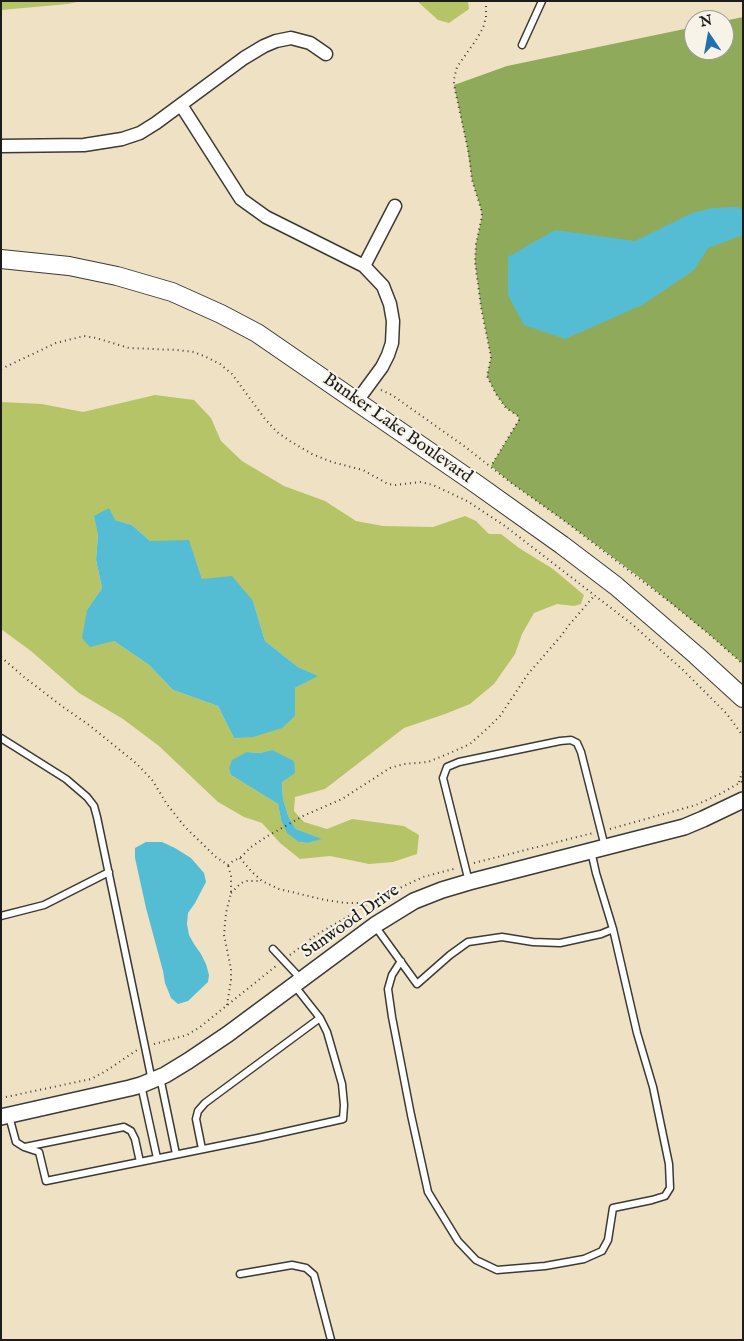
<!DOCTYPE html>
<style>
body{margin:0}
#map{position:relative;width:744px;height:1341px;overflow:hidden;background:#efe2c4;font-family:"IM FELL English",serif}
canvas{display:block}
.frame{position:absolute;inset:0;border:2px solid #1c1c1c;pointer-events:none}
.north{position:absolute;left:684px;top:10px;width:50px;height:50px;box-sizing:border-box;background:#f7f3e8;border:1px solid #9f9d96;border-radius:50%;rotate:348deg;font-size:14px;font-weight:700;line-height:20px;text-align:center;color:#1c1c1c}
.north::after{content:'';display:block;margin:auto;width:18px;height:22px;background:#1f6fb2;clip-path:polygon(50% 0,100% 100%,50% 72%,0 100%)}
</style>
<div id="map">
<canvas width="744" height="1341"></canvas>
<div class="frame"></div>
<div class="north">N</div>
</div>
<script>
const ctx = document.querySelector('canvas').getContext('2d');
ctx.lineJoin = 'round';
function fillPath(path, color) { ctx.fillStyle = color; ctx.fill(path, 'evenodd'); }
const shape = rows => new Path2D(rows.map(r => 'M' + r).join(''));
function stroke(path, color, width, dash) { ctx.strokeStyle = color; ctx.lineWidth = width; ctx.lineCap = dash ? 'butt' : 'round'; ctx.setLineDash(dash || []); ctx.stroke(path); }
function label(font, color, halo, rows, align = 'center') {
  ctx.font = font + ' "IM FELL English",serif'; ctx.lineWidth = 4; ctx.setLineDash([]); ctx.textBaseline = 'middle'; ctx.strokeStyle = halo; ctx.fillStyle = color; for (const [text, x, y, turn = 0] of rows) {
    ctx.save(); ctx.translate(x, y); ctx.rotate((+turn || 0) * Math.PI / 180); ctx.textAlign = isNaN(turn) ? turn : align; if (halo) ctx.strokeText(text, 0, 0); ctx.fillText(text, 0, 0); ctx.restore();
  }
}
fillPath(shape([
 [1,1,82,1,68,4,1,10],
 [417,1,468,1,469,9,449,23,438,20],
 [155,395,194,400,211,418,221,441,242,461,284,486,325,501,356,521,383,526,433,527,465,516,476,521,489,534,501,534,519,548,553,569,584,595,581,604,574,606,557,604,534,613,522,634,515,654,494,684,470,704,445,714,404,728,325,789,295,797,294,811,304,822,327,829,352,819,404,826,419,835,417,854,393,862,369,864,330,856,300,859,280,843,262,823,244,817,218,802,159,746,123,719,79,693,31,651,1,629,1,402,42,404,83,412],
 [115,520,132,525,150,541,189,541,202,579,253,601,265,641,298,667,317,676,295,688,295,716,234,738,218,706,173,690,149,665,114,641,87,610,102,588,96,560,98,534],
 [272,750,282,782,283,799,289,818,296,829,321,839,308,843,299,842,281,820,278,804,231,775,229,769,247,752,260,753]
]), '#b5c466');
fillPath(shape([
 [743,17,743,664,710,635,639,577,566,522,510,482,491,466,519,420,518,416,506,408,496,394,487,376,491,357,481,307,475,262,476,244,482,216,481,209,472,180,467,146,454,85,507,66,694,27,694,50,724,50,724,21]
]), '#90aa5b');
fillPath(shape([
 [737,207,743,210,743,235,708,248,694,270,642,305,565,339,524,325,508,295,508,257,555,230,635,241,692,213,713,208],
 [109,508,115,520,132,525,150,541,189,540,202,579,232,576,253,601,265,641,298,667,318,676,295,688,295,716,282,728,253,737,234,738,218,706,173,690,149,665,114,641,90,647,82,638,87,610,102,588,96,560,98,534,94,516],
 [272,750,294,761,295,773,282,782,283,799,289,818,296,829,322,839,308,843,299,842,287,833,281,820,278,804,231,775,229,769,232,760,247,752,260,753],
 [146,842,162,842,175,848,191,858,204,873,206,882,195,903,188,913,187,924,189,935,194,944,201,954,206,964,209,975,208,982,188,1001,178,1004,171,998,165,983,163,971,146,908,135,858,135,848]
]), '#55bdd3');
const service = shape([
 [522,45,542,1],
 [1,738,66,779,87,797,94,806,97,817,145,1047,152,1081],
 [469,882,443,778,447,767,459,762,560,741,571,740,577,743,581,752,605,847],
 [1,916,44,905,109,872],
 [375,926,417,984,450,955,468,942,502,937,533,942,560,943,601,934,613,929,596,873,591,851],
 [273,949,301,979],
 [401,961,392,975,388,989,392,1017,411,1115,428,1192,458,1241,476,1260,497,1270,545,1266,584,1259,602,1251,608,1240,613,1208,652,1200,665,1196,670,1188,669,1164,653,1087,637,1033,613,929],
 [160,1077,176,1154],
 [141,1085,157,1158],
 [9,1116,16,1142,24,1147,39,1152,46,1181,258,1138,343,1119,344,1105,342,1084,327,1032,320,1018,294,985],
 [25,1147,124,1127,131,1131,135,1139,140,1162],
 [202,1149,196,1119,198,1111,205,1103,320,1018],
 [240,1274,292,1265,306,1268,314,1275,331,1340]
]);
const minor = shape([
 [181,105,241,199,266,217,364,266,383,286,390,304,393,321,392,343,388,355,382,367,357,401],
 [1,146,84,145,122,139,140,133,156,123,244,58,264,46,276,41,291,38,310,43,326,54],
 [364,266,395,206]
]);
const tertiary = shape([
 [1,1117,130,1088,141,1085,165,1075,188,1061,228,1034,375,925,414,901,442,890,469,882,684,827,703,819,743,800]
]);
const secondary = shape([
 [1,259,69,266,117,276,172,292,221,314,257,333,475,483,562,545,616,586,696,655,743,698]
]);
stroke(service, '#3c3a35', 9);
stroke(minor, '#3c3a35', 15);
stroke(tertiary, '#3c3a35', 18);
stroke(secondary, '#3c3a35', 20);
stroke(shape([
 [486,1,486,17,483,28,476,40,457,67,454,79,454,85,469,154,472,180,481,209,482,216,476,244,475,262,481,307,491,357,487,376,496,394,506,408,518,416,519,420,491,466],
 [1,369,56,343,84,336,96,338,129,348,177,350,194,352,206,357,220,364,232,374,265,419,277,432,290,441,312,454,332,462,363,470,388,484,395,485,421,482,433,485,467,501,505,526,633,625,683,670,727,714,743,736],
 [381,390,392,395,464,446,510,482,566,522,671,603,710,635,743,664],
 [1,657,24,677,63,707,89,725,137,764,153,781,166,803,185,827,216,857,228,865,233,861,240,858,251,847,266,837,303,816,342,799,390,768,404,764,428,762,450,753,470,744,490,726,500,716,528,674,561,636,569,625,594,596],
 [739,782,743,770],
 [610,829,696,805,720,794,743,781],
 [240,858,251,871,262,881,279,889,325,900,346,903,369,903],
 [474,863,593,833],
 [231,893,241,883,247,881,261,881],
 [290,955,316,935,383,896,423,877,457,868],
 [227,1005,231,980,231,969,224,935,226,913,231,893,231,876,228,865],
 [154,1044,187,1035,200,1027,276,966],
 [1,1098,91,1079,106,1071,137,1050]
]), '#3c3a35', 2, [1, 4]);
stroke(service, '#fff', 6);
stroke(minor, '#fff', 12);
stroke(tertiary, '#fff', 15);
stroke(secondary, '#fff', 18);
label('18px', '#1c1c1c', '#f7f3e8', [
 ["Bunker Lake Boulevard",397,429,35],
 ["Sunwood Drive",351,922,-35]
]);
</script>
